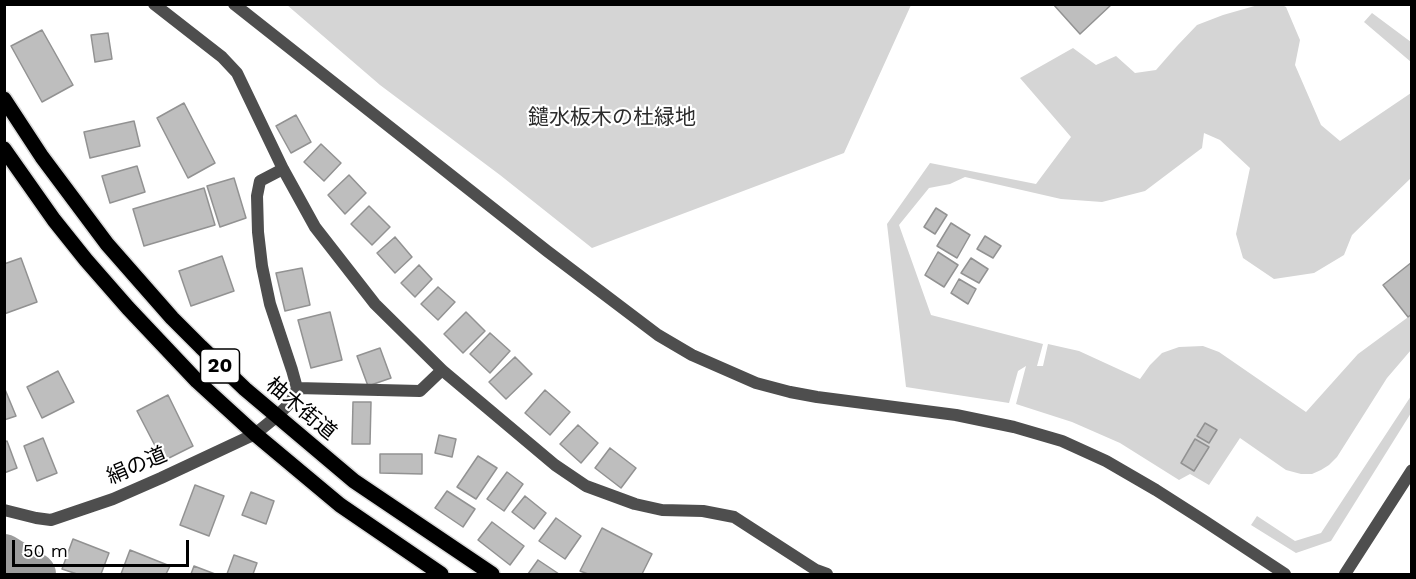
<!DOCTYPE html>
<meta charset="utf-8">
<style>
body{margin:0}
#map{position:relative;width:1416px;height:579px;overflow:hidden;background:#fff;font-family:"Work Sans",sans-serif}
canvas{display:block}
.frame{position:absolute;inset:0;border:6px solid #000;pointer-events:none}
.scale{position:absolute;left:12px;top:540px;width:177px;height:27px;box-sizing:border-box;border:3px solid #000;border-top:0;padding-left:8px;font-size:18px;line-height:21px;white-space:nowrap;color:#000;-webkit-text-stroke:4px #fff;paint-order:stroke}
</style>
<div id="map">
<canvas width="1416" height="579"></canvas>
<div class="frame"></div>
<div class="scale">50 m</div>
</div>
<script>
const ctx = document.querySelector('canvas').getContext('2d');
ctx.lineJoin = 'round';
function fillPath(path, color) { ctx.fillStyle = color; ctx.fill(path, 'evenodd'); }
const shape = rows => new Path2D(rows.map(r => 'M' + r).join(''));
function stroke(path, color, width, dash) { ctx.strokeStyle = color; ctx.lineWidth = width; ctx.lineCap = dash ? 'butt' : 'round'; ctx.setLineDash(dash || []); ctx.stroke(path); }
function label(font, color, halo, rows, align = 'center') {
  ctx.font = font + ' "Work Sans","Noto Sans JP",sans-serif'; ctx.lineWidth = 4.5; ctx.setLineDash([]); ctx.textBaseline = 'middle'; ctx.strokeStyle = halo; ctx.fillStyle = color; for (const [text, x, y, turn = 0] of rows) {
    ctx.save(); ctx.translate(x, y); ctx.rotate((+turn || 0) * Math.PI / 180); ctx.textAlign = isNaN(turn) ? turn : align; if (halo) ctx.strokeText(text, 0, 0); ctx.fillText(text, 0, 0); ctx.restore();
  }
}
fillPath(shape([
 [287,5,911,5,844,153,592,248,500,175,380,85],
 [1258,5,1282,5,1286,7,1300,40,1295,65,1321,125,1340,141,1411,93,1411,178,1352,235,1344,255,1314,273,1274,279,1243,258,1236,234,1250,168,1220,140,1204,133,1202,148,1145,191,1102,202,1061,199,965,177,950,184,929,188,899,225,931,315,1043,344,1037,366,1043,366,1048,344,1079,351,1140,379,1150,365,1162,353,1179,347,1203,346,1219,352,1306,412,1358,354,1411,315,1411,350,1387,378,1337,457,1329,465,1321,470,1312,474,1301,474,1286,470,1240,438,1209,485,1190,474,1179,480,1120,443,1072,422,1016,404,1026,366,1018,371,1009,403,906,387,887,224,930,163,1036,184,1071,137,1020,78,1073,48,1096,65,1116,56,1135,73,1156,70,1177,46,1197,25,1223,15],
 [1372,13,1411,42,1411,62,1364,22],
 [1411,396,1411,413,1331,541,1296,553,1251,525,1257,516,1295,541,1321,533]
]), '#d5d5d5');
stroke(shape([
 [4,555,35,574]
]), '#9c9c9c', 42);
const building = shape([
 [1053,4,1112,4,1080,34,1053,4],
 [42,30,73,85,42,102,11,46,42,30],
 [108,33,112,59,95,62,91,35,108,33],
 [184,103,215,163,188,178,157,118,184,103],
 [296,115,311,142,291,153,276,126,296,115],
 [134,121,140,146,90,158,84,132,134,121],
 [321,144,341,163,324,181,304,162,321,144],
 [137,166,145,192,110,203,102,176,137,166],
 [349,175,366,193,345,214,328,195,349,175],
 [234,178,246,218,220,227,207,186,234,178],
 [204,188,215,225,144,246,133,209,204,188],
 [369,206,390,227,372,245,351,224,369,206],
 [936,208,947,215,935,234,924,227,936,208],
 [951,223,970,235,957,258,937,246,951,223],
 [985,236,1001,246,993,258,977,249,985,236],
 [395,237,412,257,395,273,377,253,395,237],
 [938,252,958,265,944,287,925,275,938,252],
 [222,256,234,291,191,306,179,271,222,256],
 [21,258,37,302,4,314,4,264,21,258],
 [971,258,988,269,979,283,961,273,971,258],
 [1412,262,1412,314,1408,317,1383,285,1412,262],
 [419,265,432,279,415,297,401,283,419,265],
 [302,268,310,305,285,311,276,273,302,268],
 [959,279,976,289,968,304,951,293,959,279],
 [438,287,455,302,438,320,421,304,438,287],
 [330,312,342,360,311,368,298,320,330,312],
 [466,312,485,331,463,353,444,334,466,312],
 [490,333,510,351,490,373,470,354,490,333],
 [380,348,391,378,368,386,357,356,380,348],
 [515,357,532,374,506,399,489,382,515,357],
 [58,371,74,402,42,418,27,387,58,371],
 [4,387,16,416,4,420,4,387],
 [545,390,570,412,550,435,525,413,545,390],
 [168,395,193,446,163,461,137,411,168,395],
 [353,402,371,402,370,444,352,444,353,402],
 [1205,423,1217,430,1209,443,1197,436,1205,423],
 [578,425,598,443,581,463,560,444,578,425],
 [439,435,456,439,452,457,435,453,439,435],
 [43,438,57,473,37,481,24,446,43,438],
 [1195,439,1209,447,1194,471,1181,463,1195,439],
 [7,441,17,468,4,473,4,442,7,441],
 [610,448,636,468,621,488,595,468,610,448],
 [380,454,422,454,422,474,380,473,380,454],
 [478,456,497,468,476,499,457,487,478,456],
 [507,472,523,484,504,511,487,499,507,472],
 [195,485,224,496,209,536,180,525,195,485],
 [447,491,475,509,463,527,435,508,447,491],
 [251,492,274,501,266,524,242,515,251,492],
 [525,496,546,513,534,529,512,512,525,496],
 [556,518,581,536,565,559,539,541,556,518],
 [492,522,524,546,510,565,478,540,492,522],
 [602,528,652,554,642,574,588,574,580,571,602,528],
 [73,539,109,553,101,574,77,574,62,569,73,539],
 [130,550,170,566,166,574,121,574,130,550],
 [234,555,257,563,253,574,227,574,234,555],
 [538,560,559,574,528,574,538,560],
 [194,566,215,574,191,574,194,566]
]);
fillPath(building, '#bebebe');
stroke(building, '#929292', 1.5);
const primary = shape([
 [4,99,42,157,107,244,172,318,201,347,245,389,354,481,492,574],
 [4,149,54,220,86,260,128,308,197,381,255,434,340,505,441,574]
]);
stroke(primary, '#dbdbdb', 18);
stroke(shape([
 [154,4,222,57,237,73,283,169,315,227,375,304,442,370,555,465,586,486,635,504,662,510,703,511,734,517,816,570,827,574],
 [297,388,420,391,442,370],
 [4,510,36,518,51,520,113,499,161,478,255,434,276,417,291,402,297,388,292,370,270,304,262,266,258,232,257,196,260,181,283,169]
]), '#4e4e4e', 12);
stroke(shape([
 [234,4,547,251,658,335,692,355,756,383,790,392,817,397,956,415,1014,427,1062,441,1106,461,1156,490,1203,520,1285,574],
 [1345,574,1412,470]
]), '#4e4e4e', 12);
stroke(primary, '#000', 15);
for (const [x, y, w] of [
 [220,366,39]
]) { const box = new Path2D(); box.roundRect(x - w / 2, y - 17, w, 34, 4.5); ctx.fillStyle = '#fff'; ctx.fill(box); stroke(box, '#000', 1.5); }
label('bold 20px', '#000', null, [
 ["20",220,366]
]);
label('21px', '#2c2c2c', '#fff', [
 ["鑓水板木の杜緑地",612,118]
]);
label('21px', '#000', '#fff', [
 ["柚木街道",301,409,40],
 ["絹の道",137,466,-23]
]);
</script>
